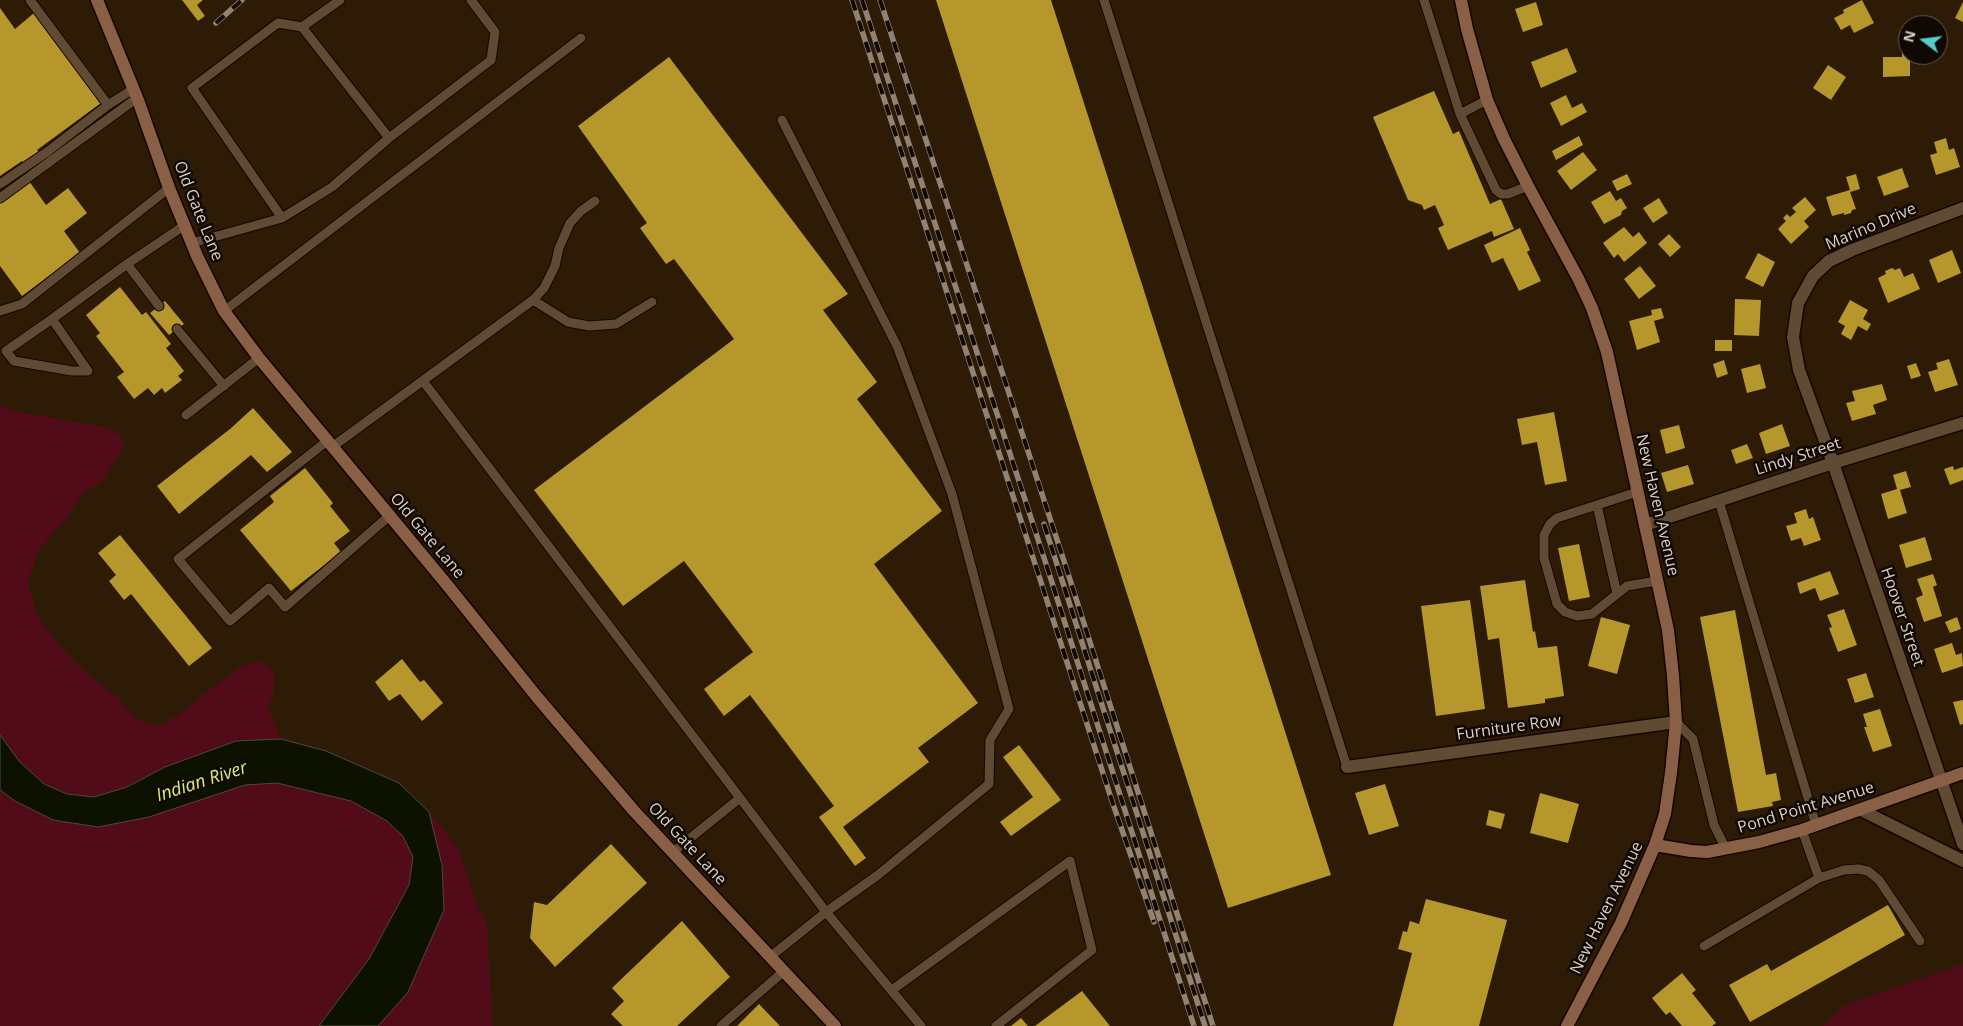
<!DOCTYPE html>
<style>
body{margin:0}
#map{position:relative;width:1963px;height:1026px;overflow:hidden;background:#2e1b06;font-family:"Open Sans",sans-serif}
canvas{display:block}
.north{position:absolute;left:1898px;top:15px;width:50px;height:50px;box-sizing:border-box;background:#100802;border:1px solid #625850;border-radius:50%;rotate:285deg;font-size:14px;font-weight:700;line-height:20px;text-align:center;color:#ddd0c4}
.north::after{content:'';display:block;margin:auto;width:18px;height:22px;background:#52cdcc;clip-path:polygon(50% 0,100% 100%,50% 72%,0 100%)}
</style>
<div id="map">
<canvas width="1963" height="1026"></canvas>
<div class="north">N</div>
</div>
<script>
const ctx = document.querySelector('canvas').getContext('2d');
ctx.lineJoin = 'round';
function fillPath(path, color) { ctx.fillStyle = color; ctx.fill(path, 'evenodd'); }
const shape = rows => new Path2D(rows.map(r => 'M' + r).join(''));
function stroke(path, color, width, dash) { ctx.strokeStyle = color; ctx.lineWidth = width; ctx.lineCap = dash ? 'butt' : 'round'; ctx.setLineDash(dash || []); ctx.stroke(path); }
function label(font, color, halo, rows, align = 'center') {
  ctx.font = font + ' "Open Sans",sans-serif'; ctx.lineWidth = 5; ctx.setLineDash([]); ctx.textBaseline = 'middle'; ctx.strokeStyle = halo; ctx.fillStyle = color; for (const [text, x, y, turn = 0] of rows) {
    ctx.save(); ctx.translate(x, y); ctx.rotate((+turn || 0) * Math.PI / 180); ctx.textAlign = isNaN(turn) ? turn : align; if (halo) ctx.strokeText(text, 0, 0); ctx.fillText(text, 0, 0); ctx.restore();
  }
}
fillPath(shape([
 [0,405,12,411,106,427,121,436,124,446,101,483,86,490,65,520,38,551,28,582,36,613,59,646,87,674,117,697,136,719,155,725,162,725,178,715,241,666,261,662,274,670,273,695,268,707,281,739,236,741,165,767,127,787,94,797,67,794,44,784,19,761,0,735],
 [277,783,351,801,387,821,403,836,413,857,409,885,369,959,319,1026,0,1026,0,790,15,801,98,827,149,817,245,785],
 [429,812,458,848,476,903,487,923,493,1026,378,1026,408,992,442,865],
 [1963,964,1963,1026,1822,1026,1846,1005]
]), '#520c19');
const water = shape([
 [0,735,19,761,44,784,67,794,94,797,127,787,165,767,236,741,281,739,326,751,399,783,429,812,442,865,444,910,408,992,378,1026,319,1026,369,959,409,885,413,857,403,836,387,821,351,801,277,783,245,785,149,817,98,827,53,820,15,801,0,790,0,735]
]);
fillPath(water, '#0d1100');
stroke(water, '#4b4a3b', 1);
fillPath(shape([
 [182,0,203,0,197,5,205,16,198,21],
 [936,0,1051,0,1331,875,1228,908],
 [1862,0,1874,23,1854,33,1850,25,1841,30,1834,18,1844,13,1843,10],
 [1536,2,1543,25,1523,32,1515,9],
 [1963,2,1963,22,1955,18],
 [0,8,15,29,34,13,101,103,37,150,40,153,24,164,22,161,0,176],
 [1902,38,1908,38,1908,55,1925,55,1925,57,1910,57,1910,76,1883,77,1883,57,1902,57],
 [1567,48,1577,72,1541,88,1531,62],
 [669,57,848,294,823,310,877,382,857,399,942,511,874,564,978,703,918,748,929,762,843,827,866,858,855,866,819,817,834,806,750,695,724,716,704,689,753,652,684,561,623,606,534,490,734,339,674,259,666,264,640,228,647,223,578,126],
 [1828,65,1846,77,1831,100,1813,88],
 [1434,91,1453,134,1459,131,1490,204,1501,199,1514,229,1494,237,1492,231,1448,250,1438,228,1444,225,1435,205,1424,210,1422,205,1408,200,1373,117],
 [1566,95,1572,108,1582,103,1587,112,1561,126,1550,103],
 [1579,136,1583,145,1556,160,1552,151],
 [1946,138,1949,150,1954,148,1960,167,1936,175,1930,155,1937,153,1934,142],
 [1583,152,1597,170,1571,190,1557,171],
 [1902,168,1909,187,1884,196,1877,177],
 [1627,174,1632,184,1617,191,1612,181],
 [1856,174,1860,189,1850,192,1856,209,1852,210,1851,213,1844,215,1844,213,1832,216,1826,197,1850,190,1846,177],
 [29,181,46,205,68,188,87,213,64,231,80,253,22,296,0,266,0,203],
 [1610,191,1616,201,1621,198,1627,208,1622,211,1621,215,1604,224,1591,202],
 [1805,197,1816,210,1804,221,1809,227,1791,244,1778,229,1786,221,1783,218,1787,214,1790,217,1796,212,1792,208],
 [1659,198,1668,213,1653,223,1643,208],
 [1624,227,1633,237,1639,232,1647,243,1624,262,1618,254,1614,258,1603,243],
 [1520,228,1530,250,1527,252,1541,281,1519,291,1503,258,1492,263,1484,245],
 [1669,234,1681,247,1670,257,1658,244],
 [1952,250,1961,273,1938,283,1929,260],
 [1758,253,1775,262,1763,287,1745,278],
 [1640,266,1656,286,1639,299,1624,279],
 [1892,268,1895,270,1900,268,1904,277,1913,273,1920,289,1888,303,1878,278,1886,274,1885,271],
 [120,287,142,315,146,312,171,344,166,348,184,371,178,376,182,380,165,393,162,388,154,395,148,388,134,399,117,377,124,372,96,336,100,333,86,315],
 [1735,299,1761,300,1759,336,1734,335],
 [1850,300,1868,310,1863,319,1871,324,1867,331,1858,326,1851,340,1841,334,1845,326,1838,322],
 [165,301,184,324,169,335,150,313],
 [1661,308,1664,318,1654,321,1660,342,1637,350,1629,321,1652,315,1651,310],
 [1715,340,1732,340,1732,351,1715,351],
 [1949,359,1958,385,1935,392,1928,372,1938,369,1936,363],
 [1724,360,1728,374,1717,378,1713,364],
 [1916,363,1921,376,1911,379,1907,366],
 [1760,364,1766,388,1747,393,1741,369],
 [1882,384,1887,400,1873,405,1876,414,1852,421,1846,403,1855,401,1852,391],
 [253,408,292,452,267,472,251,455,179,514,157,486,230,429],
 [1554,412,1567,481,1545,485,1537,442,1522,445,1517,419],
 [1782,424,1790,446,1766,454,1759,433],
 [1679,425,1685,448,1666,454,1660,430],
 [1747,444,1753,458,1736,464,1731,450],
 [1688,465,1694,484,1667,492,1661,473],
 [1953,466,1954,470,1963,467,1963,480,1950,485,1944,469],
 [305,468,333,503,330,506,350,531,334,543,341,552,291,591,240,530,274,502,270,496],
 [1906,471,1911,487,1900,490,1907,513,1888,519,1881,494,1897,489,1893,475],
 [1806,509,1809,519,1813,517,1821,540,1804,546,1801,538,1791,541,1786,526,1797,523,1794,513],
 [120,535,212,648,189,666,131,594,124,600,109,581,116,575,98,553],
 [1925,537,1932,560,1906,568,1899,545],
 [1579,544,1590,597,1569,601,1558,548],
 [1830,571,1839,594,1820,601,1815,588,1800,594,1797,583],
 [1933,574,1937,585,1933,587,1942,616,1924,622,1916,598,1923,595,1917,579],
 [1525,580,1533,632,1535,631,1538,648,1557,646,1564,696,1545,699,1545,703,1508,708,1499,638,1488,640,1480,586],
 [1470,600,1485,709,1436,716,1421,606],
 [1844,609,1857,645,1838,652,1829,628,1832,627,1827,615],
 [1735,610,1766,775,1776,773,1781,800,1772,802,1773,806,1738,812,1700,617],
 [1601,617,1630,625,1617,674,1588,666],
 [1957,617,1961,629,1950,633,1945,622],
 [1952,643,1956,655,1962,653,1963,666,1942,673,1934,649],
 [402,659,420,682,424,680,443,703,422,721,400,694,389,701,375,682],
 [1866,673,1874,697,1855,703,1847,679],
 [1963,700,1963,724,1960,725,1953,702],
 [1880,709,1892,746,1873,752,1864,727,1867,727,1863,714],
 [1019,745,1061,800,1011,836,1000,822,1033,797,1003,757],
 [1385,784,1399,826,1369,835,1355,793],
 [1540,793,1579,804,1568,843,1530,833],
 [1489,810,1505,814,1501,829,1486,825],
 [611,844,647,883,555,967,530,938,534,902,547,905],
 [1426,899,1507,920,1479,1026,1393,1026,1412,953,1398,949,1403,931,1407,932,1410,921,1419,924],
 [1888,905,1905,935,1750,1022,1729,985,1767,964,1771,971],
 [682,921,730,977,677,1026,623,1026,611,1014,624,1001,612,988],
 [1682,973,1696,990,1692,993,1716,1023,1712,1026,1682,1026,1670,1012,1666,1015,1652,998],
 [1082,991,1110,1026,1035,1026],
 [759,1004,780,1026,737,1026],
 [1021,1018,1028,1026,1011,1026]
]), '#b5972c');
const service = shape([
 [30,0,108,105],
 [1104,0,1347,767],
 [1424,0,1460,114,1496,190,1501,194,1508,194,1528,186],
 [302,27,340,0],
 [1460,114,1487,100],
 [782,120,897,346,952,494,1009,709,990,740,989,784,878,875,826,912,921,1026],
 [0,184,47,152,108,105,133,89],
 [0,198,137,98],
 [282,218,192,88,278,23,302,27,389,138],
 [192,243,282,218,332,187,389,138,491,60,495,32,471,0],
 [127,264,159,306],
 [533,300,568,322,589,326,616,324,652,302],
 [0,311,22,304,169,188],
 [224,311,581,38],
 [52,319,6,351,14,361,72,371,88,371,52,319,127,264,185,225],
 [177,329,224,386],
 [423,381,740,798,673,852],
 [186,415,259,358],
 [327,441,178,559,230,621,269,588,285,607,389,516],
 [332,447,533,300,544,288,555,266,559,248,570,223,581,211,595,201],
 [1637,492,1557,518,1550,524,1544,535,1544,558,1557,604,1565,612,1577,616,1592,614,1627,586,1657,581],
 [1719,501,1816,825],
 [1597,505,1617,594],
 [1676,722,1693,739,1714,825,1726,849],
 [740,798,826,912,770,957],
 [1802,830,1819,878],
 [1704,946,1819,878,1844,870,1858,869,1868,871,1879,880,1920,941],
 [892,990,1070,861,1092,950,996,1026],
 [721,1026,784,971]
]);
const minor = shape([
 [1963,208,1852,250,1829,261,1813,276,1798,303,1793,337,1799,370,1833,463,1963,844],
 [1645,525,1833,463,1963,423],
 [1347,767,1676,722]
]);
const tertiary = shape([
 [1861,810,1963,861]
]);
const secondary = shape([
 [97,0,138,100,169,188,197,256,224,311,259,358,448,586,537,697,634,811,835,1026],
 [1461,0,1467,29,1487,100,1504,139,1528,186,1578,278,1592,308,1607,352,1668,630,1673,676,1676,722,1671,773,1665,814,1655,845,1621,923,1567,1026],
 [1655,845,1691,851,1707,852,1759,842,1802,830,1963,773]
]);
stroke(service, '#160500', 11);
stroke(minor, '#160500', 15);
stroke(tertiary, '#160500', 15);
stroke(secondary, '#160500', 15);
stroke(service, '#5f4a34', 9);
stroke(minor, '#5f4a34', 12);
stroke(tertiary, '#5f4a34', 12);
stroke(secondary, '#896046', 12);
const rail = shape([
 [852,0,1113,804,1154,922],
 [862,0,1047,567,1194,1026],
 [880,0,1064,561,1213,1026],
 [216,23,242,0],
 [1044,524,1205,1026]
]);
stroke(rail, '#928272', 5.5);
stroke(rail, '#100802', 4, [11]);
label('16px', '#ddd0c4', '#100802', [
 ["Old Gate Lane",198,211,68],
 ["Marino Drive",1871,227,-23],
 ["Lindy Street",1798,457,-18],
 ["New Haven Avenue",1657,505,77],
 ["Old Gate Lane",427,536,50],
 ["Hoover Street",1902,617,71],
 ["Furniture Row",1509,728,-8],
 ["Pond Point Avenue",1806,808,-17],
 ["Old Gate Lane",687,844,47],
 ["New Haven Avenue",1607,908,-64]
]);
label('italic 18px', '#d7ee6e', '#100802', [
 ["Indian River",202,782,-18]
]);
</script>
